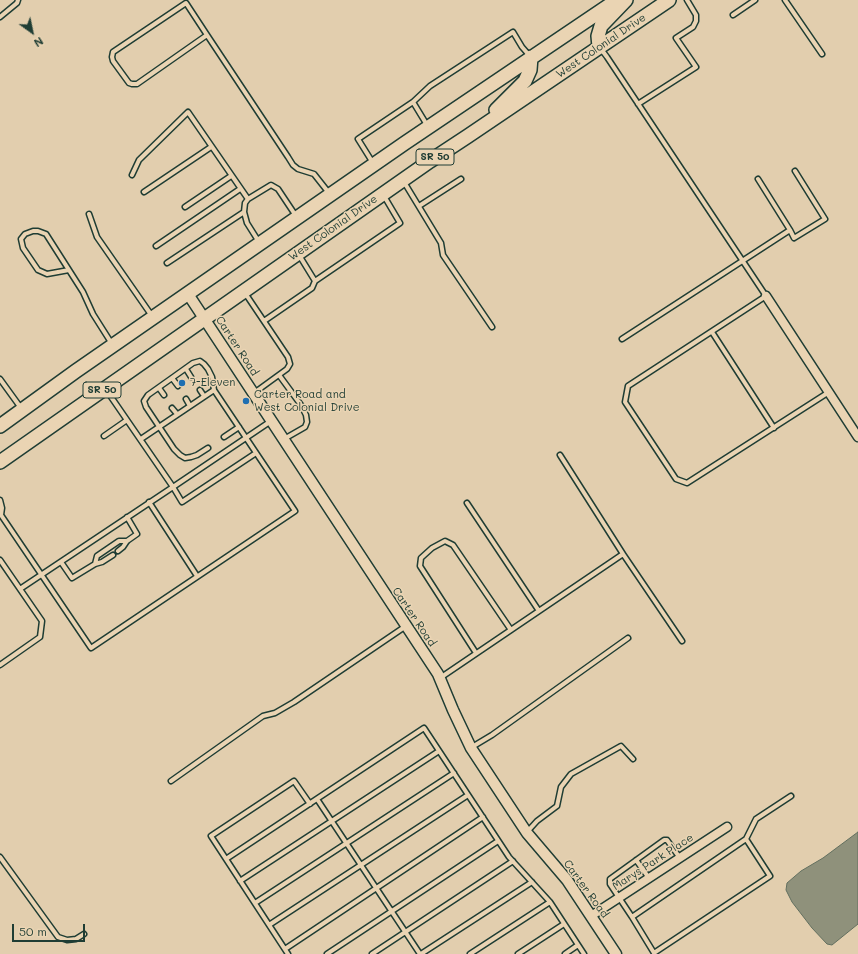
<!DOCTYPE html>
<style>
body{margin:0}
#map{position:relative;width:858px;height:954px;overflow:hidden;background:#e2ceae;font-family:Mali,sans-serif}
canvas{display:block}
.north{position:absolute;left:12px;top:12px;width:40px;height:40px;-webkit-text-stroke:3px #ead4b3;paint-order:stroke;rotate:147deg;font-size:11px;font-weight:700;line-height:16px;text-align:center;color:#1f3d34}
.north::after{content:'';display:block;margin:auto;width:14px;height:18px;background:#1f3d34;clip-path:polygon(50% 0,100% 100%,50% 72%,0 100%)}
.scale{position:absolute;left:12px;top:924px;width:73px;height:18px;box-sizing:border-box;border:2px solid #1f3d34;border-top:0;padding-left:5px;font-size:12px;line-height:14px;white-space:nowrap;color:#1f3d34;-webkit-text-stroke:3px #ead4b3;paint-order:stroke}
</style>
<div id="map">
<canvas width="858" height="954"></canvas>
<div class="north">N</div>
<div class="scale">50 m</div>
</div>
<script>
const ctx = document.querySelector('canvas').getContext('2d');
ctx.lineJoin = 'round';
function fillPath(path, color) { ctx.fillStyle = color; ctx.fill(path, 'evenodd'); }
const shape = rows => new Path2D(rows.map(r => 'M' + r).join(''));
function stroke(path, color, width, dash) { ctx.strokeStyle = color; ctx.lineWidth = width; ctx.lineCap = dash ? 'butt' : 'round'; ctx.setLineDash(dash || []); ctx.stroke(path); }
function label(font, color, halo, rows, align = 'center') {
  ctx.font = font + ' Mali,sans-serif'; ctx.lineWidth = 3; ctx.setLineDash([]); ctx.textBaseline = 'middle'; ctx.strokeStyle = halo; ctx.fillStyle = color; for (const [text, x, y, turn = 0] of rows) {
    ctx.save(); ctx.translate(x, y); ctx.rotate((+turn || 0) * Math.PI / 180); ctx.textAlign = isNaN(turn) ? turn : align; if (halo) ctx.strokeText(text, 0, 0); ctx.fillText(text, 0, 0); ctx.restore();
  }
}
const water = shape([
 [858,832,858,924,832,945,827,944,812,928,792,902,786,890,787,883,801,871,823,858,858,832]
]);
fillPath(water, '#8f917b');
stroke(water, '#626f5f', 1);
const service = shape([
 [785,0,822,54],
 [733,15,755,0],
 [0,17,17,3,18,0],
 [207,35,137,84,132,84,129,83,113,61,112,57,113,52,186,3,207,35,288,157,293,165,298,169,314,174,329,193],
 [601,49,607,57,766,296,628,386,625,402,676,479,687,483,829,392],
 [413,102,430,86,513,32,522,47,529,55],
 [638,104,696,67,676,38,693,27,696,21,696,15,687,0],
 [373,163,358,139,413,102,427,125],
 [132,175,139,160,188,112,248,199],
 [404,182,441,243,443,255,492,327],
 [144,192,211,147],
 [419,206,461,179],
 [185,207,231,176],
 [89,214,97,237,152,316],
 [790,230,794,238,825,219,795,171],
 [259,242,247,223,244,212,245,203,248,199,271,185,278,189,296,216],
 [156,246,240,189],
 [167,263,244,212],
 [69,270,47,274,38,270,23,248,21,239,25,234,33,231,38,231,46,234,83,292,93,314,112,344],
 [315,281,400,223,384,196],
 [245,293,288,357,290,364,287,369,254,393],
 [264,321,312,288,315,281,299,255],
 [712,332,774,428],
 [622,339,790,230,758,179],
 [186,369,191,377],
 [279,375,301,405,306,415,307,422,305,427,284,439],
 [172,378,178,386],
 [0,379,21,408],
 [159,388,164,395],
 [200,390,204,396],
 [107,391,173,487,271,421],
 [186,399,190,406],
 [172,408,177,414],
 [104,436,127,420],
 [224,437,239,427],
 [208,448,197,455,191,457,185,458,180,455,174,449,146,407,144,401,148,395,172,378,193,363,200,361,204,364,208,369,212,377,214,390],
 [0,500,2,508,1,515,91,648,295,511,214,390,141,439],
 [149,502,197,576],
 [467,503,539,611],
 [118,551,123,547,127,541,137,534,127,517],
 [623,554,682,641],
 [0,560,42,621,40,637,0,665],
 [61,562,72,578,95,564,102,562,113,555],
 [95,564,97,556,119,541,127,541],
 [20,589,173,487,182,502,256,453],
 [476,653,420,566,421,558,432,548,445,541,453,545,511,630],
 [440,678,623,554,560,455],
 [472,747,492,735,628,638],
 [171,781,263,716,275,713,294,702,406,626],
 [317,799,420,954],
 [527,832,537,821,557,806,561,787,571,774,621,746,633,759],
 [746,839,756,819,791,796],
 [0,857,58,937,67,940,76,939,84,934],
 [226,859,424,728,509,857,550,902,584,954],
 [636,860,649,878],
 [240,881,439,751],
 [255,903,454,773],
 [632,917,654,953,770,876,746,839,632,917,610,884,610,879,664,840,667,840,680,858],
 [269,925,468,795],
 [285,949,483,817],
 [288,954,211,836,294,781,310,804],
 [327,954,498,841],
 [372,954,513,861],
 [421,954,532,882],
 [470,954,550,902],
 [518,954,564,924],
 [565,954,578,945]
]);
const minor = shape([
 [766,296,858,437],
 [591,916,727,827]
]);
const tertiary = shape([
 [188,294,438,674,453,710,471,748,527,833,567,880,616,954]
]);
const trunk = shape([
 [599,47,598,36,601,26,626,0],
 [496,110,525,81,530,70,531,57],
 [0,426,76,371,405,143,617,0],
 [0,462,430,161,468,136,669,0]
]);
stroke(service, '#1f3d34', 7);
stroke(minor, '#1f3d34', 11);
stroke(tertiary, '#1f3d34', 13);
stroke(trunk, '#1f3d34', 16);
stroke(service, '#ead4b3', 4);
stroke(minor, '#ead4b3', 8);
stroke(tertiary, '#ead4b3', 10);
stroke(trunk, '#ead4b3', 13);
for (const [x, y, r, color] of [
 [182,383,4,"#1f6fb2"],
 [246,401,4,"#1f6fb2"]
]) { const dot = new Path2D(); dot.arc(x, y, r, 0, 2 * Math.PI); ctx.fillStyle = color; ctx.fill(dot); stroke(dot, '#ead4b3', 1.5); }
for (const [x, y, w] of [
 [435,157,38],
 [102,390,38]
]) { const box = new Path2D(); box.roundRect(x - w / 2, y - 8, w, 16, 3); ctx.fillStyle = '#ead4b3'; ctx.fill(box); stroke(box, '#1f3d34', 1); }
label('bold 10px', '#1f3d34', null, [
 ["SR 50",435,157],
 ["SR 50",102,390]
]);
label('11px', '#1f3d34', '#ead4b3', [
 ["West Colonial Drive",601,46,-34],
 ["West Colonial Drive",333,228,-35],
 ["Carter Road",237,346,57],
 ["Carter Road",414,617,56],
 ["Marys Park Place",653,862,-33],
 ["Carter Road",586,889,54]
]);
label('11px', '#1f3d34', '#ead4b3', [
 ["7-Eleven",190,383],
 ["Carter Road and",254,395],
 ["West Colonial Drive",254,408]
], 'left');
</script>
